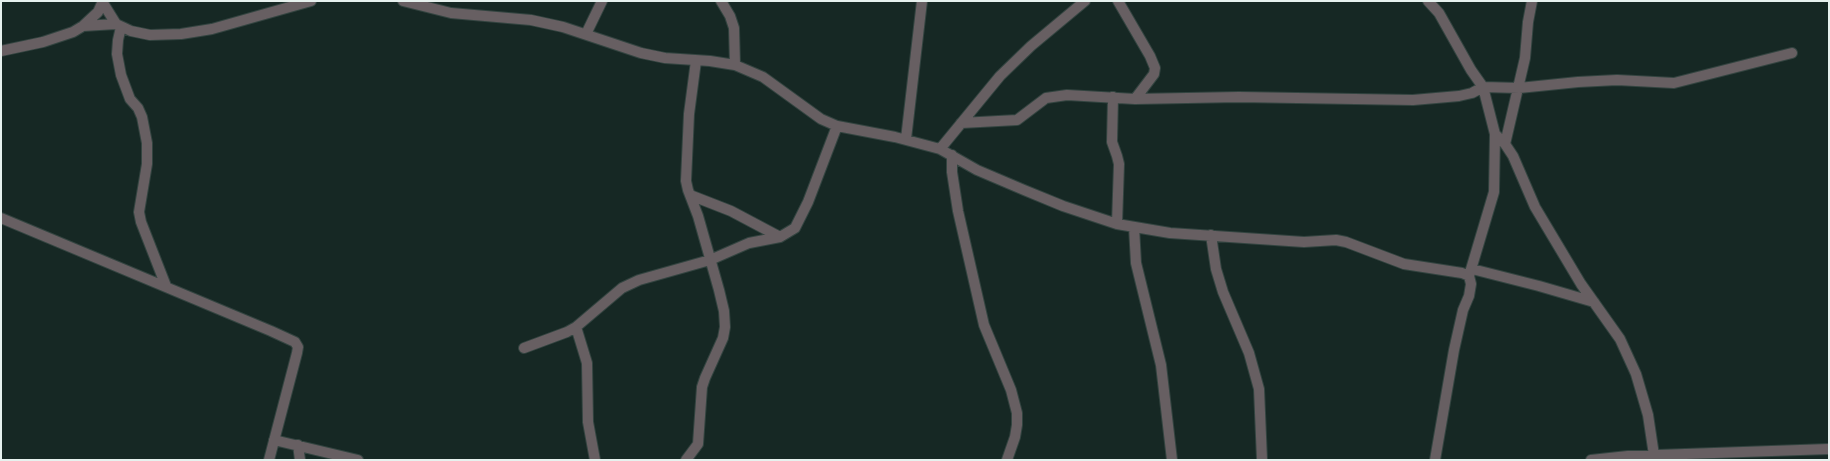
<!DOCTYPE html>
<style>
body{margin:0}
#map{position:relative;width:1830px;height:461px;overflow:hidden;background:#162824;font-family:Cabin,sans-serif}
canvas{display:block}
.frame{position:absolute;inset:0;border:2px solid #e6f1ee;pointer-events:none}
</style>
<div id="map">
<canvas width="1830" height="461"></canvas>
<div class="frame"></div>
</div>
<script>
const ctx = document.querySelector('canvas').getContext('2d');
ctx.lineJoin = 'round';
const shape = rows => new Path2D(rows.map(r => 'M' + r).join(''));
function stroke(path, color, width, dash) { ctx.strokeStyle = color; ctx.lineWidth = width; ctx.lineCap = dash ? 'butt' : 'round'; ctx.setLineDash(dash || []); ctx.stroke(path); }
const minor = shape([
 [403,1,451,13,531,20,563,27,641,53,665,58,710,61,735,65,763,77,821,119,837,126,895,137,940,149,977,170,1024,190,1063,206,1117,224,1170,233,1304,242,1336,240,1346,242,1404,264,1462,273,1469,276],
 [721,1,730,16,734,28,735,65],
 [1118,1,1150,56,1155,68,1154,74,1135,99],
 [1428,1,1439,13,1471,70,1483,87,1495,134,1494,192,1469,276,1471,284,1469,296,1463,310,1454,350,1435,460],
 [103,3,116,24,131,31,150,35,181,34,212,29,311,1],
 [83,26,116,24],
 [121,27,118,40,117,54,121,75,130,99,138,108,142,117,147,143,147,164,139,212,141,222,166,286],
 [586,34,602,1],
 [1,51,43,42,73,32,83,26,98,12,103,1],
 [1113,97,1112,142,1117,156,1119,164,1117,224],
 [961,123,1017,120,1046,98,1067,95,1135,99,1239,97,1413,100,1459,96,1472,93,1483,87,1519,88,1578,82,1617,80,1674,83,1792,53],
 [1495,134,1505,144,1513,156,1535,207,1581,284,1620,339,1636,374,1648,415,1654,455],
 [906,139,922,1],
 [1505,144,1525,58,1528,22,1532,1],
 [940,149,1000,76,1031,46,1085,1],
 [952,155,952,172,958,211,984,325,1011,390,1017,413,1017,425,1015,437,1007,460],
 [690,195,731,211,780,237],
 [1,218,271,331,295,342,298,347,297,353,269,460],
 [1134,227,1136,263,1161,365,1172,460],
 [1211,235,1216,269,1223,292,1249,353,1259,389,1262,460],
 [1472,269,1539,286,1594,302],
 [576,327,587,363,588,422,595,460],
 [524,348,567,332,576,327,622,288,639,280,710,260,749,243,780,237,795,228,808,202,837,126],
 [274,440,358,460],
 [298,445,300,460],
 [686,460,698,444,702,387,705,378,723,338,725,327,724,311,719,290,698,216,688,190,686,181,689,114,696,61],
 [1591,460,1628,456,1829,449]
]);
stroke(minor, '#334440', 12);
stroke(minor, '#675f62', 10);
</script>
